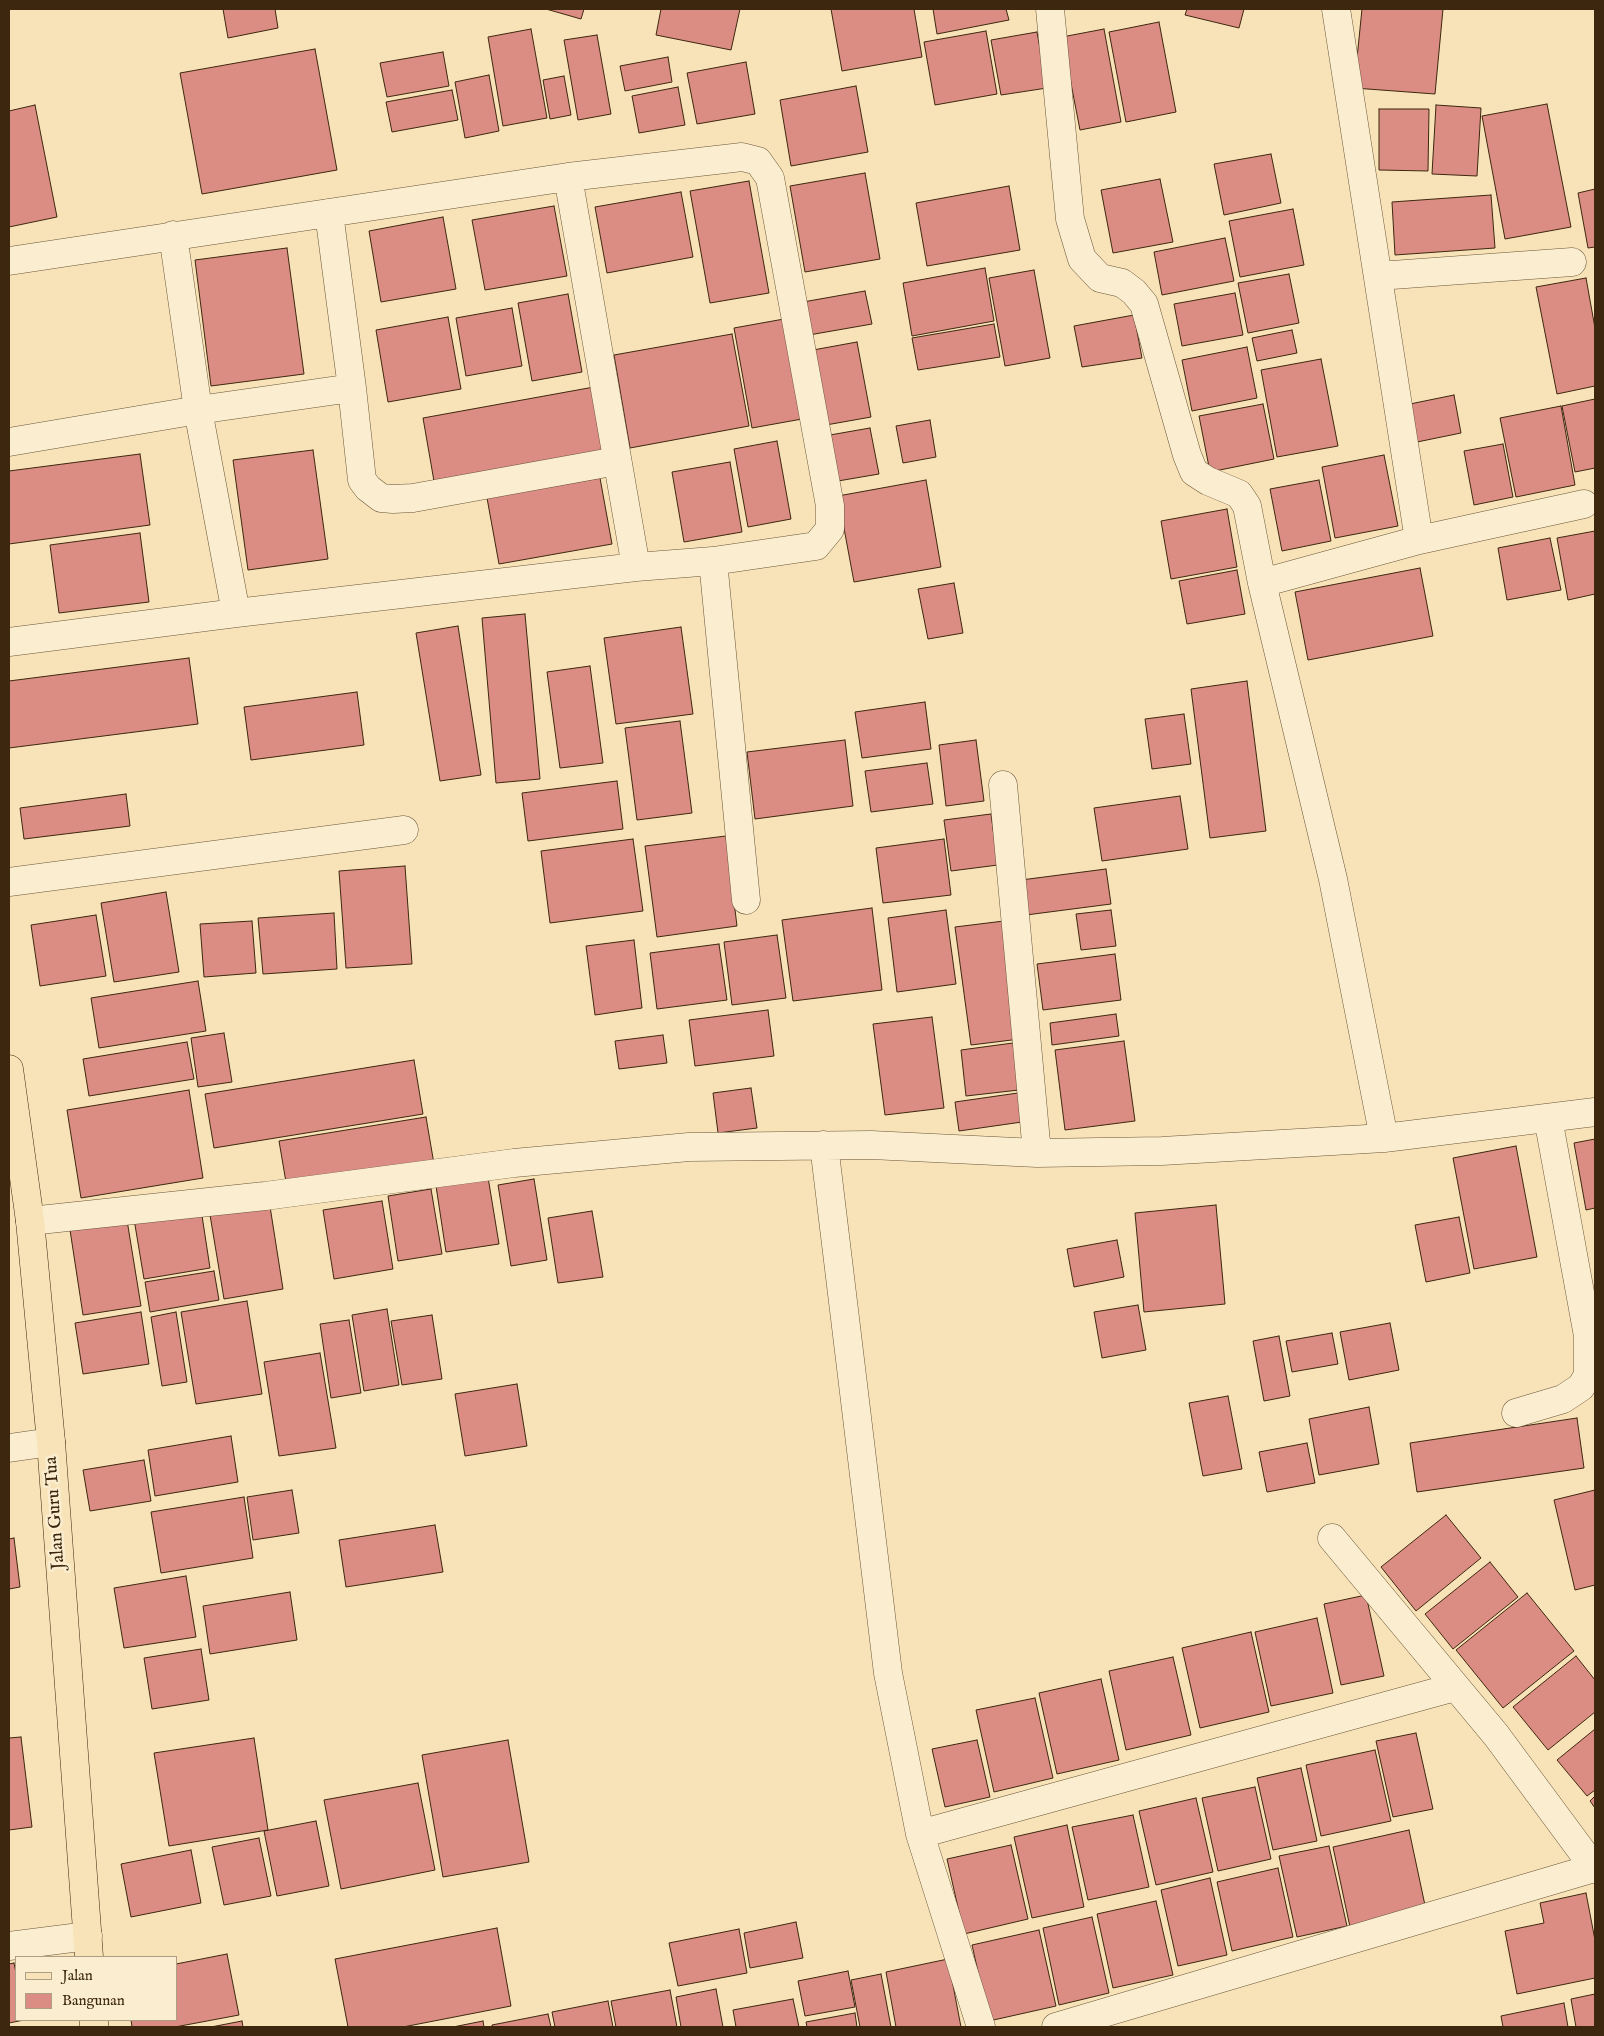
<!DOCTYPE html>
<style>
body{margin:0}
#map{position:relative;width:1604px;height:2036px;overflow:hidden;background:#f7e3b7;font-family:"IM FELL English",serif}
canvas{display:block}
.frame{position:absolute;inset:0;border:10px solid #3d270f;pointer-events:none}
.legend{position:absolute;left:15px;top:1956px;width:162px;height:65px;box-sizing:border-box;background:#faedd0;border:1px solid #ae9e83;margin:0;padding:6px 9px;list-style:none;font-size:15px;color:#3d270f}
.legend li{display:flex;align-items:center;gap:10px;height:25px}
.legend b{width:25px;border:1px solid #ae9e83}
</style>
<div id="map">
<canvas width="1604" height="2036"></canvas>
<div class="frame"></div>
<ul class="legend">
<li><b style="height:6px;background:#f7e3b7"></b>Jalan</li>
<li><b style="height:14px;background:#db8c83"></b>Bangunan</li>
</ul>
</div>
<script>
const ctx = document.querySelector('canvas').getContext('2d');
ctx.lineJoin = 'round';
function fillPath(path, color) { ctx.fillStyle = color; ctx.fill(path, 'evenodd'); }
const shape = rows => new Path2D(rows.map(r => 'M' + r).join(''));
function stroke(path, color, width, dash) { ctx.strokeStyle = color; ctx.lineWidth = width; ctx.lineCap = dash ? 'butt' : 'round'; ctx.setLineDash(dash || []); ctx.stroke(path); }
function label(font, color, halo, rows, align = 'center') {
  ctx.font = font + ' "IM FELL English",serif'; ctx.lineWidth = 5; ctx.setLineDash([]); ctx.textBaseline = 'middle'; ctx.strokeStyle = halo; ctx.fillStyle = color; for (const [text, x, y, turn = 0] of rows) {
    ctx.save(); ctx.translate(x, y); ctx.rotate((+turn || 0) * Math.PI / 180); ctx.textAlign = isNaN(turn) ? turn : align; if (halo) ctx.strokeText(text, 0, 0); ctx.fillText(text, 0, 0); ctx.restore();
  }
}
const building = shape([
 [223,9,275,9,278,28,228,38,223,9],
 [546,9,584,9,581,19,546,9],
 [661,9,740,9,731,50,656,35,661,9],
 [831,9,914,9,922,57,842,71,831,9],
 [933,9,1006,9,1009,20,937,34,933,9],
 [1187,9,1244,9,1239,28,1185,15,1187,9],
 [1362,9,1443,9,1435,94,1354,88,1362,9],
 [1159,22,1176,112,1126,122,1109,32,1159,22],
 [531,29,547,118,503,126,488,37,531,29],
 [1104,29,1121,122,1080,130,1062,37,1104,29],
 [986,31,997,94,935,105,924,42,986,31],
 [1037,32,1047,88,1001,95,991,40,1037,32],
 [597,35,611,114,578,120,564,40,597,35],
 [315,49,337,170,202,194,180,73,315,49],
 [443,52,449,86,387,97,380,63,443,52],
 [668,57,672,82,625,91,620,66,668,57],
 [746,62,755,114,697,124,687,73,746,62],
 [489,75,499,131,465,138,455,82,489,75],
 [564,76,571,115,550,119,543,80,564,76],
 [856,86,868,152,791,166,780,100,856,86],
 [678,87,685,125,639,133,632,96,678,87],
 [452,90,458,120,392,132,386,102,452,90],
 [1547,104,1571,227,1505,239,1482,116,1547,104],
 [35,105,57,217,9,227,9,111,35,105],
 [1436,105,1481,108,1477,176,1432,174,1436,105],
 [1379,109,1429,109,1428,171,1379,170,1379,109],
 [1271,154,1281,203,1224,215,1214,164,1271,154],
 [865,173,880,259,805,272,790,186,865,173],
 [1160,179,1173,242,1113,253,1101,190,1160,179],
 [749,181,769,293,710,303,690,191,749,181],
 [1009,186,1020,250,927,266,916,203,1009,186],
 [1595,189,1595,247,1588,248,1578,193,1595,189],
 [681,192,693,257,607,273,595,207,681,192],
 [1491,195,1495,248,1395,255,1392,202,1491,195],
 [554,206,567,276,485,290,472,220,554,206],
 [1293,209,1304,265,1240,277,1229,221,1293,209],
 [443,217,456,289,381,302,369,231,443,217],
 [1225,238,1234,281,1162,295,1154,252,1225,238],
 [287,248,304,374,211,386,195,260,287,248],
 [985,268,994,321,912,336,903,283,985,268],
 [1034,270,1050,358,1005,366,989,278,1034,270],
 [1289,274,1299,323,1248,333,1238,283,1289,274],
 [1586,278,1595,328,1595,386,1557,394,1536,287,1586,278],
 [865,291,872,324,809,335,803,302,865,291],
 [1235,293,1243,335,1182,346,1174,304,1235,293],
 [568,294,582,372,532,381,518,303,568,294],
 [512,308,522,366,466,376,456,318,512,308],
 [1134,315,1142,358,1082,367,1074,326,1134,315],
 [448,317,461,389,388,402,376,330,448,317],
 [784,319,802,419,752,428,734,328,784,319],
 [994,324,1000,357,918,370,912,338,994,324],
 [1292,330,1297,353,1257,361,1252,338,1292,330],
 [732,334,749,426,630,448,614,355,732,334],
 [857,342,871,417,826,425,813,350,857,342],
 [1247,347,1257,398,1192,411,1182,360,1247,347],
 [1321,359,1338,446,1277,457,1261,370,1321,359],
 [594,387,607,456,435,487,423,418,594,387],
 [1454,395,1461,433,1417,442,1410,404,1454,395],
 [1595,399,1595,468,1575,472,1562,406,1595,399],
 [1263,404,1274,459,1210,472,1199,416,1263,404],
 [1561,406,1575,485,1516,497,1500,418,1561,406],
 [930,420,936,457,903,463,896,426,930,420],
 [870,428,879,474,838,481,830,435,870,428],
 [777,441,791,519,748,527,734,449,777,441],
 [1503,444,1513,497,1474,505,1464,451,1503,444],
 [313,450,328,559,248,570,233,460,313,450],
 [140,454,150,525,9,544,9,471,140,454],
 [1384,455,1398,526,1335,538,1322,467,1384,455],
 [730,462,742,532,684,542,672,472,730,462],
 [600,478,612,544,499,564,487,498,600,478],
 [926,480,941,567,854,582,838,496,926,480],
 [1319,480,1331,541,1282,551,1270,489,1319,480],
 [1227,509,1237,567,1171,579,1161,521,1227,509],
 [1595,531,1595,594,1568,600,1557,538,1595,531],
 [140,533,149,602,59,613,50,545,140,533],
 [1550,538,1561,590,1507,600,1498,548,1550,538],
 [1420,568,1433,636,1308,660,1295,592,1420,568],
 [1237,570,1245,614,1187,624,1179,581,1237,570],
 [954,583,963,633,928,639,918,589,954,583],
 [525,614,540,779,496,783,482,618,525,614],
 [458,626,481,775,440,781,416,633,458,626],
 [681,627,693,714,616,724,604,638,681,627],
 [189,658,198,724,9,748,9,681,189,658],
 [590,666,603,763,560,768,547,672,590,666],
 [1247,681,1266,831,1210,838,1191,689,1247,681],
 [357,692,364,745,251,760,244,707,357,692],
 [925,702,931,749,862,758,855,712,925,702],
 [1184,714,1191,764,1152,769,1145,719,1184,714],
 [680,721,692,813,637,820,625,728,680,721],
 [845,740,853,806,755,819,747,752,845,740],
 [976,740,984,801,946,806,939,745,976,740],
 [927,763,933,804,871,812,865,771,927,763],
 [617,781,623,829,528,841,522,793,617,781],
 [126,794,130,826,24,839,20,808,126,794],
 [1180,796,1188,849,1102,861,1094,808,1180,796],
 [991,814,998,865,951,871,944,820,991,814],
 [726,836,737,926,657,937,645,846,726,836],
 [633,839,643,911,550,923,541,851,633,839],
 [944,839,951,895,883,903,876,848,944,839],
 [405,866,412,964,346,968,339,871,405,866],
 [1106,869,1111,904,1026,915,1021,880,1106,869],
 [166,892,179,972,114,982,101,903,166,892],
 [872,908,882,990,793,1001,782,920,872,908],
 [946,910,956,984,897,992,888,918,946,910],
 [1111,910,1116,946,1081,950,1076,914,1111,910],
 [334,913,337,969,263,974,258,918,334,913],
 [96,915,106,976,40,986,31,925,96,915],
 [252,921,256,973,204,977,200,924,252,921],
 [1004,921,1020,1039,971,1045,955,927,1004,921],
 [777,935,786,998,732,1005,724,942,777,935],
 [634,940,642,1008,595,1015,586,946,634,940],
 [719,944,727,1000,657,1009,650,953,719,944],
 [1115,954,1121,1000,1043,1010,1037,964,1115,954],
 [198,981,206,1031,99,1048,91,998,198,981],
 [768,1010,774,1056,695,1066,689,1020,768,1010],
 [1116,1014,1119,1036,1052,1045,1050,1023,1116,1014],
 [932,1017,944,1108,885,1115,873,1024,932,1017],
 [224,1033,232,1082,198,1087,191,1038,224,1033],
 [663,1035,667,1063,619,1069,615,1041,663,1035],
 [1124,1041,1135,1121,1065,1130,1055,1050,1124,1041],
 [187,1042,194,1079,89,1096,83,1059,187,1042],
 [1013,1043,1019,1090,966,1096,961,1050,1013,1043],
 [414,1060,423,1114,214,1148,205,1094,414,1060],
 [751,1088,757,1128,718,1133,713,1093,751,1088],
 [189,1090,203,1178,81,1198,67,1110,189,1090],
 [1018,1093,1022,1122,959,1131,955,1102,1018,1093],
 [426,1117,434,1164,287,1188,279,1141,426,1117],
 [1595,1139,1595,1208,1586,1210,1574,1143,1595,1139],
 [1516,1146,1537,1257,1474,1269,1453,1158,1516,1146],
 [488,1177,499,1244,446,1252,436,1186,488,1177],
 [534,1179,547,1260,511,1266,498,1185,534,1179],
 [431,1189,442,1254,398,1261,388,1196,431,1189],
 [269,1200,283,1289,224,1299,209,1209,269,1200],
 [382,1201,393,1269,334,1279,323,1210,382,1201],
 [1216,1205,1225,1304,1144,1312,1135,1213,1216,1205],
 [201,1209,210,1268,144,1279,134,1219,201,1209],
 [592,1211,603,1277,558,1283,548,1218,592,1211],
 [1459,1217,1470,1273,1426,1282,1415,1225,1459,1217],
 [127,1220,141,1306,83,1315,70,1230,127,1220],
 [1117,1240,1124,1277,1074,1287,1067,1249,1117,1240],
 [214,1271,219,1300,150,1312,145,1282,214,1271],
 [247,1301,262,1394,196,1404,181,1312,247,1301],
 [1138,1305,1146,1350,1102,1358,1094,1312,1138,1305],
 [387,1309,399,1385,364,1391,352,1315,387,1309],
 [141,1312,149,1364,83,1374,75,1323,141,1312],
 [176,1312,187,1382,162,1386,151,1317,176,1312],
 [432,1315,442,1379,402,1385,391,1321,432,1315],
 [349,1320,361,1393,331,1398,320,1324,349,1320],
 [1390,1323,1399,1370,1349,1380,1340,1332,1390,1323],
 [1332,1333,1338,1364,1292,1372,1286,1341,1332,1333],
 [1279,1336,1290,1396,1264,1401,1253,1341,1279,1336],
 [320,1353,336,1448,279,1456,264,1362,320,1353],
 [517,1384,527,1446,465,1456,455,1394,517,1384],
 [1228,1396,1242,1469,1203,1476,1189,1403,1228,1396],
 [1369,1407,1379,1464,1319,1475,1309,1419,1369,1407],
 [1577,1418,1584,1468,1417,1492,1410,1443,1577,1418],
 [231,1436,238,1482,155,1496,148,1450,231,1436],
 [1307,1443,1315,1483,1267,1492,1259,1452,1307,1443],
 [144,1460,151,1501,90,1511,83,1470,144,1460],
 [292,1490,299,1533,253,1540,247,1497,292,1490],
 [1595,1490,1595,1585,1575,1590,1554,1500,1595,1490],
 [244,1497,253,1558,161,1573,151,1512,244,1497],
 [1446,1515,1481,1558,1416,1611,1381,1567,1446,1515],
 [435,1525,443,1572,346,1587,339,1540,435,1525],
 [14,1538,20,1587,9,1589,9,1539,14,1538],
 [1490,1562,1518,1597,1453,1649,1425,1614,1490,1562],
 [186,1576,196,1637,124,1648,114,1588,186,1576],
 [290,1592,297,1640,210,1654,203,1606,290,1592],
 [1527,1593,1574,1651,1503,1708,1456,1650,1527,1593],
 [1366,1595,1384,1676,1341,1685,1324,1604,1366,1595],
 [1317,1618,1333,1693,1271,1706,1255,1632,1317,1618],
 [1251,1632,1269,1712,1200,1728,1182,1648,1251,1632],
 [201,1649,209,1700,152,1709,144,1658,201,1649],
 [1576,1656,1595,1680,1595,1712,1548,1750,1513,1707,1576,1656],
 [1173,1657,1191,1735,1126,1750,1109,1671,1173,1657],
 [1101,1679,1119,1760,1057,1774,1039,1693,1101,1679],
 [1035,1698,1053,1778,994,1792,976,1710,1035,1698],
 [1595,1729,1595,1790,1587,1796,1557,1760,1595,1729],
 [1416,1733,1433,1809,1393,1817,1376,1741,1416,1733],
 [21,1737,32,1827,9,1830,9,1738,21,1737],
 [254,1738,268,1830,169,1846,154,1753,254,1738],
 [508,1740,529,1862,443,1877,422,1755,508,1740],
 [977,1740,990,1797,945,1807,932,1749,977,1740],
 [1375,1750,1391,1821,1321,1836,1306,1765,1375,1750],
 [1301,1768,1317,1841,1273,1850,1257,1778,1301,1768],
 [418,1783,435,1870,341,1889,324,1800,418,1783],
 [1255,1787,1271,1859,1218,1871,1202,1798,1255,1787],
 [1595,1796,1595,1808,1590,1801,1595,1796],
 [1196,1798,1213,1872,1156,1885,1139,1811,1196,1798],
 [1133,1815,1149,1887,1088,1900,1072,1827,1133,1815],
 [316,1821,329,1886,277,1896,264,1831,316,1821],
 [1067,1825,1084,1907,1032,1918,1014,1837,1067,1825],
 [1409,1830,1426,1910,1350,1927,1333,1847,1409,1830],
 [259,1838,271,1896,224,1905,212,1847,259,1838],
 [1011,1845,1028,1919,964,1934,947,1859,1011,1845],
 [1329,1846,1347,1926,1297,1937,1279,1856,1329,1846],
 [191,1850,201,1903,131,1917,121,1864,191,1850],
 [1278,1868,1293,1937,1232,1951,1217,1882,1278,1868],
 [1210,1878,1227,1955,1178,1966,1161,1890,1210,1878],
 [1586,1893,1595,1940,1595,1978,1517,1994,1505,1931,1544,1923,1540,1903,1586,1893],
 [1156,1901,1173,1975,1113,1988,1097,1914,1156,1901],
 [1092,1917,1109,1993,1059,2005,1043,1928,1092,1917],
 [796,1922,803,1958,750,1968,744,1933,796,1922],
 [497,1928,511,2006,403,2027,348,2027,335,1959,497,1928],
 [739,1929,747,1973,678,1986,669,1943,739,1929],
 [1039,1930,1056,2006,989,2021,972,1945,1039,1930],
 [227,1954,239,2015,175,2027,132,2027,131,2020,176,2020,176,1964,227,1954],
 [948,1959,961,2027,896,2027,886,1972,948,1959],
 [14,1963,16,1973,16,2020,24,2020,9,2023,9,1964,14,1963],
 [848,1971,855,2007,805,2016,798,1981,848,1971],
 [881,1974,891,2027,860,2027,851,1980,881,1974],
 [716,1989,723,2027,681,2027,676,1997,716,1989],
 [670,1990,677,2027,616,2027,611,2001,670,1990],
 [1595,1994,1595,2027,1576,2027,1571,1999,1595,1994],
 [793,1999,799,2027,736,2027,733,2010,793,1999],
 [608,2001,613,2027,555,2027,552,2012,608,2001],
 [1564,2003,1568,2027,1503,2027,1501,2016,1564,2003],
 [855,2013,857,2027,807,2027,806,2022,855,2013],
 [548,2014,551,2027,492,2027,492,2025,548,2014],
 [242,2021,243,2027,211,2027,242,2021],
 [483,2021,484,2027,453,2027,483,2021]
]);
fillPath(building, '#db8c83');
stroke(building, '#3d270f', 1);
const minor = shape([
 [1050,9,1070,219,1082,259,1100,278,1122,283,1134,292,1144,304,1187,455,1194,472,1208,481,1239,494,1247,506,1262,583],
 [1336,9,1419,540],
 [568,177,636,567],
 [329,213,352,388,362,480,368,488,381,498,393,499,413,498,617,461],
 [173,235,198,410,236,613],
 [9,261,568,177,742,157,758,161,770,178,830,506,830,529,816,546,713,561,746,900],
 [1378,276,1572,262],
 [9,442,198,410,352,388],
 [9,642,236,613,636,567,713,561],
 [1003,785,1037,1153],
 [9,882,404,830],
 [1384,1138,1333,879,1262,583,1419,540,1584,504],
 [824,1145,888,1673,920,1834,981,2027],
 [30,1221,265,1196,514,1163,689,1147,871,1145,1037,1153,1162,1151,1384,1138,1595,1112],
 [1516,1413,1563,1399,1581,1387,1588,1375,1588,1336,1548,1118],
 [9,1448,51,1442],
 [1332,1538,1496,1735,1595,1869],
 [920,1834,1455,1687],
 [9,1946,88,1936],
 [1056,2027,1594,1868]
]);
const major = shape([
 [9,1069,30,1221,51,1442,89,1957],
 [94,2020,94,2027]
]);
stroke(minor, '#6c5639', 29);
stroke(major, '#3d270f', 29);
stroke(minor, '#faedd0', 28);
stroke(major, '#f7e3b7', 28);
label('18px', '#3d270f', '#faedd0', [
 ["Jalan Guru Tua",56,1513,-94]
]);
</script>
